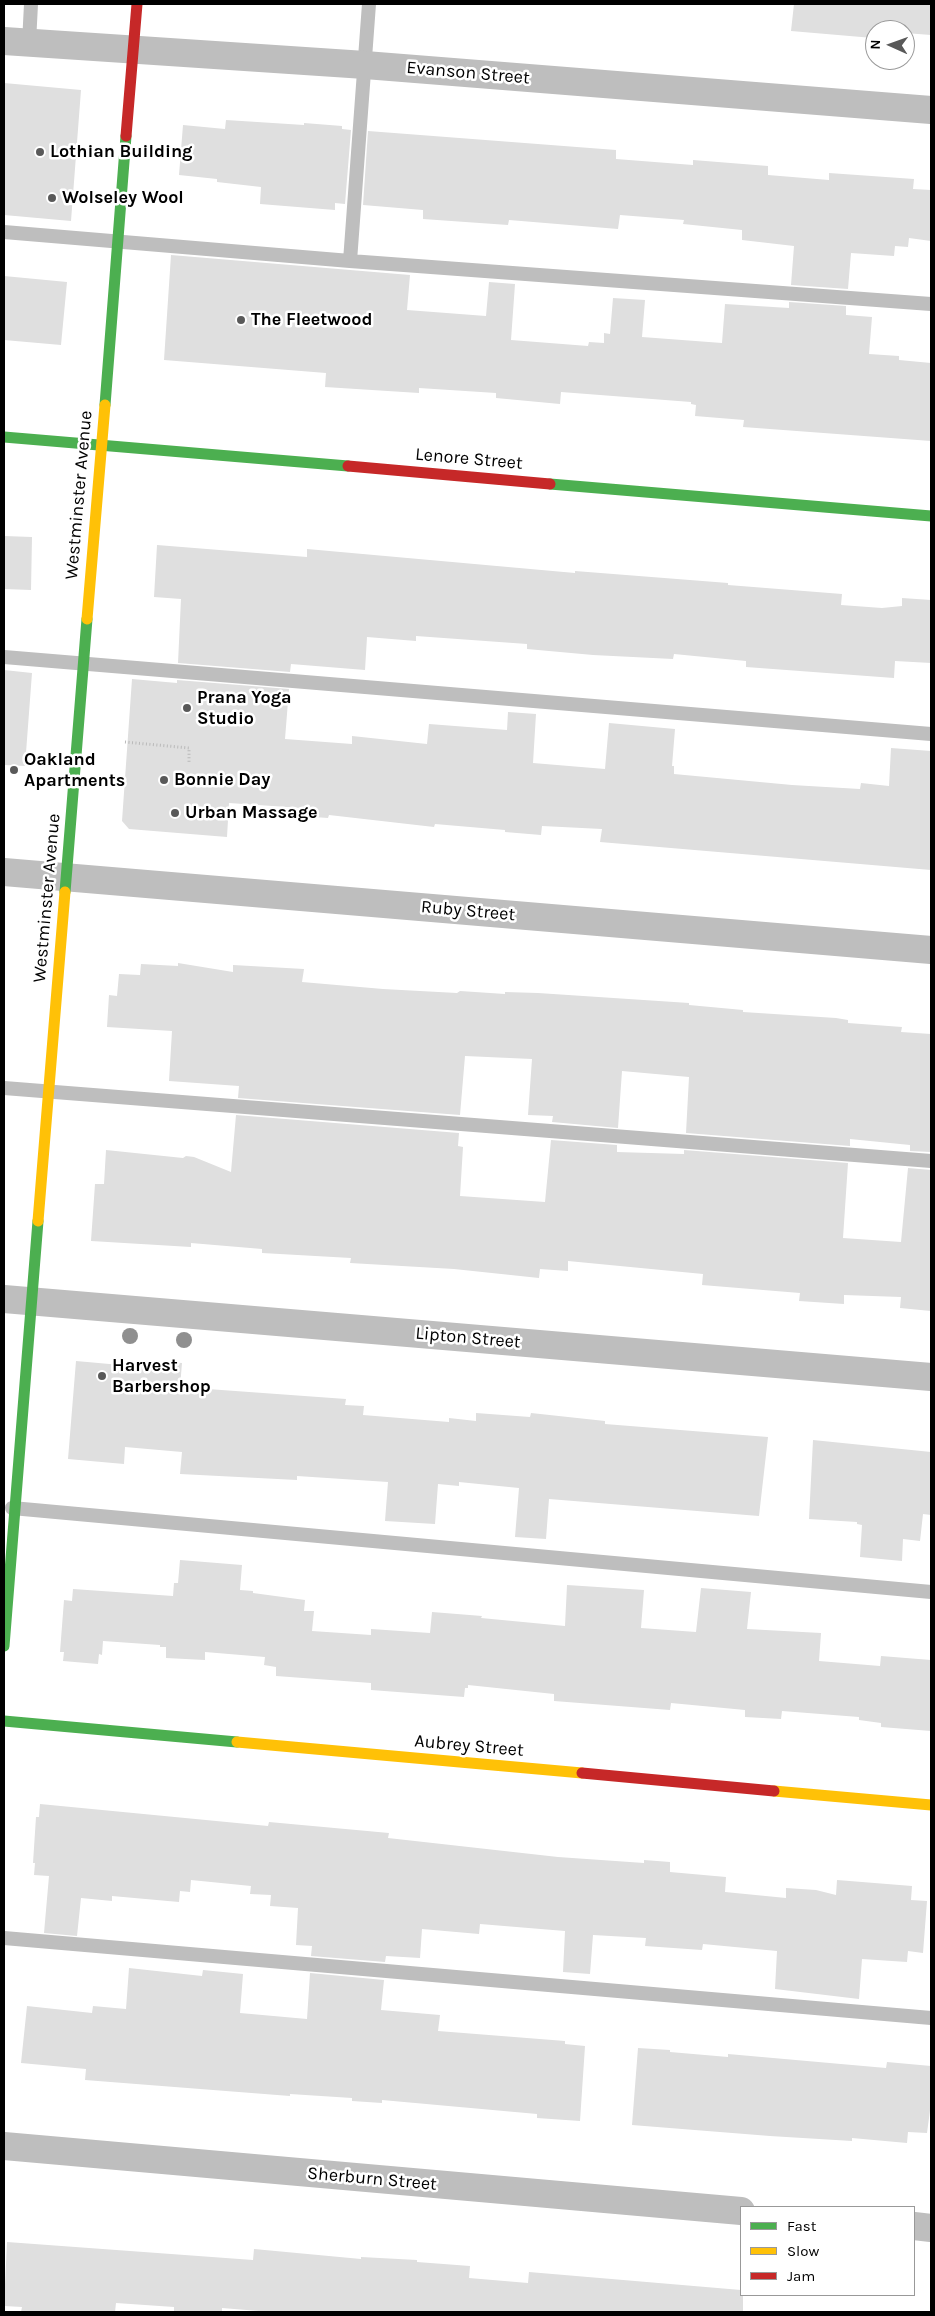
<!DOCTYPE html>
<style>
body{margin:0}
#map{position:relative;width:935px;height:2316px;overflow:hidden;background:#fff;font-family:Karla,sans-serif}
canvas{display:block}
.frame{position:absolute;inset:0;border:5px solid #000;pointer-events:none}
.legend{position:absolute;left:740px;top:2206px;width:175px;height:90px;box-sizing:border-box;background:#fff;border:1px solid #999;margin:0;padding:6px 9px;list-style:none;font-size:15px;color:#000}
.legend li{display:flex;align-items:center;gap:10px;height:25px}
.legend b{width:25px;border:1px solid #999}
.north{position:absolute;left:865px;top:20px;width:50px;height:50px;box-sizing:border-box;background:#fff;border:1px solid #999;border-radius:50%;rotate:272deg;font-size:14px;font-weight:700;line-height:20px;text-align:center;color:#000}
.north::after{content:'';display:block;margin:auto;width:18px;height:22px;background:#595959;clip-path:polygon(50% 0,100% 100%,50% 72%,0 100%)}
</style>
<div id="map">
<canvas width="935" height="2316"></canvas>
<div class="frame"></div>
<ul class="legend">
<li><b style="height:6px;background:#4caf50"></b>Fast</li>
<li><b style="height:6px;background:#ffc107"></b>Slow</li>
<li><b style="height:6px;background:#c62828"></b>Jam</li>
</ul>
<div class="north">N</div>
</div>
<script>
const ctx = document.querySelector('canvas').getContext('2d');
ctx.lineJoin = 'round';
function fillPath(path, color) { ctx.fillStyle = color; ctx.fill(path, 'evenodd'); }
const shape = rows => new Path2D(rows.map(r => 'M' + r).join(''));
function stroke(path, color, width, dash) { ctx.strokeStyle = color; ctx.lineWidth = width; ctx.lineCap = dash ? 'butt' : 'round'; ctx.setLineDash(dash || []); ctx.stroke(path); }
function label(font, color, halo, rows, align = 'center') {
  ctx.font = font + ' Karla,sans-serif'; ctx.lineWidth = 5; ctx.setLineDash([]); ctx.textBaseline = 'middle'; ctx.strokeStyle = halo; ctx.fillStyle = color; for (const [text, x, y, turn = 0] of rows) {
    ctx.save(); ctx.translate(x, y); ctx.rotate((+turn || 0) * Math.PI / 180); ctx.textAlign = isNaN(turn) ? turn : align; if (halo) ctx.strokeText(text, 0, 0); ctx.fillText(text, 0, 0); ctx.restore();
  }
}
fillPath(shape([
 [794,4,931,4,931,35,905,33,905,30,874,30,873,38,791,31],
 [4,83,81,90,71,221,4,215],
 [226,120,304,125,304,123,342,126,342,129,351,130,345,204,335,203,335,210,260,204,261,187,217,182,217,179,179,175,183,125,225,129],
 [368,131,616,150,616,159,693,165,693,160,768,166,768,175,829,180,829,173,914,179,913,189,931,190,931,241,909,238,908,247,895,246,894,256,851,253,848,289,791,285,794,246,742,240,742,230,683,224,684,220,620,215,618,229,509,220,508,225,423,219,423,210,363,205],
 [171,255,410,275,407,310,486,316,489,282,515,284,511,340,588,346,589,342,604,343,604,333,610,334,613,298,645,300,642,337,722,343,725,304,789,308,789,302,846,306,846,315,872,317,869,354,899,356,899,360,931,363,931,441,743,427,744,420,695,416,696,405,691,404,691,402,561,392,560,404,496,398,496,393,419,388,419,393,325,387,326,373,164,360],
 [4,276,67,282,61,345,4,340],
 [4,536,32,537,31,590,4,589],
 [157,545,307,557,307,549,575,573,575,571,728,583,728,585,842,594,841,605,882,608,902,606,902,598,931,600,931,663,895,661,894,678,746,667,746,661,674,654,673,659,593,655,527,649,527,644,416,636,416,641,367,637,365,670,291,664,290,672,178,663,181,599,154,597],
 [4,670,32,673,25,766,4,765],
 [132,679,177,683,177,680,289,689,285,739,352,744,352,736,427,744,429,724,507,730,508,712,536,714,533,763,605,769,609,723,675,729,672,766,674,766,674,774,792,785,860,789,861,783,889,786,891,748,931,751,931,870,600,842,602,829,542,826,541,835,505,832,505,830,435,824,434,827,329,815,328,818,300,816,301,808,229,803,227,837,129,829,122,821],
 [178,963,233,972,233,965,304,969,302,982,383,989,457,993,460,991,505,994,505,992,538,993,689,1003,689,1005,743,1010,743,1012,836,1018,848,1020,848,1023,902,1027,901,1032,931,1034,931,1152,910,1151,910,1145,850,1139,850,1146,686,1133,689,1077,622,1071,618,1128,552,1122,553,1116,528,1115,532,1059,465,1056,460,1115,238,1098,239,1086,169,1081,172,1031,107,1027,109,995,117,996,119,974,140,975,141,964,178,966],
 [236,1115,459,1133,458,1146,463,1147,460,1196,545,1202,551,1140,617,1145,617,1152,684,1154,684,1150,848,1163,843,1238,901,1242,908,1168,931,1170,931,1311,900,1308,901,1297,844,1295,844,1304,799,1301,800,1293,702,1285,703,1274,568,1261,568,1271,540,1269,539,1278,454,1269,350,1263,351,1258,262,1253,262,1249,191,1243,191,1247,91,1241,95,1184,104,1184,106,1150,183,1158,186,1156,194,1157,231,1172],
 [143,1360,182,1363,180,1387,346,1399,345,1405,364,1406,363,1415,449,1422,449,1418,476,1421,476,1413,530,1417,531,1413,605,1421,605,1424,768,1437,759,1516,549,1499,546,1539,515,1537,519,1488,459,1482,459,1486,438,1484,435,1524,385,1521,388,1482,297,1476,297,1480,180,1474,182,1452,125,1447,124,1464,68,1459,76,1361,143,1367],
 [813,1440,931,1452,931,1515,923,1514,920,1541,903,1539,902,1561,860,1557,862,1525,857,1524,857,1522,809,1519],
 [180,1560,242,1565,240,1590,253,1591,253,1593,305,1600,304,1611,314,1611,312,1631,371,1635,371,1629,430,1633,432,1612,482,1616,481,1618,565,1626,567,1585,644,1590,641,1628,696,1632,701,1588,751,1592,747,1629,821,1633,819,1661,880,1666,881,1656,931,1660,931,1731,881,1727,881,1723,859,1720,859,1717,782,1711,781,1719,745,1717,745,1710,671,1703,670,1710,554,1701,554,1694,468,1685,468,1688,465,1688,464,1697,371,1690,371,1683,276,1676,276,1667,264,1665,265,1657,205,1652,205,1660,166,1658,166,1647,160,1647,160,1645,103,1641,102,1655,99,1654,98,1664,63,1661,64,1652,60,1652,64,1600,72,1601,73,1589,173,1596,174,1583,178,1583],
 [40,1804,268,1826,269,1822,389,1833,388,1838,558,1857,644,1863,644,1860,670,1862,670,1872,726,1877,725,1892,786,1898,786,1888,816,1890,836,1895,837,1880,912,1886,911,1900,927,1901,923,1953,908,1951,907,1962,862,1959,859,1999,775,1989,777,1951,703,1944,702,1950,645,1946,646,1938,593,1935,590,1974,563,1972,565,1931,480,1924,479,1934,422,1929,420,1958,386,1956,385,1962,311,1956,312,1946,296,1945,298,1908,270,1906,271,1895,250,1894,251,1886,191,1880,190,1892,180,1891,179,1902,112,1896,112,1901,81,1898,77,1936,44,1933,49,1876,34,1875,35,1863,33,1863,36,1817,39,1817],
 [129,1968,202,1976,203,1970,243,1974,240,2013,307,2019,310,1973,384,1980,381,2010,440,2015,438,2031,565,2041,565,2044,585,2046,580,2121,537,2118,537,2114,382,2100,382,2103,352,2101,352,2098,290,2094,290,2096,85,2080,86,2069,21,2063,27,2006,92,2013,93,2006,126,2009],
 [638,2048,670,2050,670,2052,728,2057,728,2054,886,2068,887,2062,931,2066,931,2103,927,2133,908,2132,907,2143,852,2138,852,2141,770,2136,632,2125],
 [7,2242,253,2260,254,2249,361,2259,361,2257,417,2260,417,2262,470,2266,469,2278,528,2283,529,2272,741,2290,741,2295,743,2295,743,2312,271,2312,222,2308,222,2312,174,2312,174,2307,116,2303,115,2312,21,2312,22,2307,4,2306]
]), '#dfdfdf');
stroke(shape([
 [125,742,189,748,189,764]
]), '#b9b9b9', 3, [1, 2.5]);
stroke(shape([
 [29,43,31,4],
 [4,232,350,261,931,304],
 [350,261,369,4],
 [4,657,931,734],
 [4,1088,931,1161],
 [12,1508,931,1592],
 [4,1938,931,2018]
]), '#bebebe', 14);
stroke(shape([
 [4,41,365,65,931,110],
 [4,872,931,950],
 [4,1299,931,1377],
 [4,2146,741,2211],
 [914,2226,931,2228]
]), '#bebebe', 28);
stroke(shape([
 [105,405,126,136],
 [4,437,348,466],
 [550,484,931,516],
 [65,892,87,619],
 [4,1646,38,1221],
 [4,1721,237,1742]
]), '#4caf50', 11);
stroke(shape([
 [87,619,105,405],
 [38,1221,65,892],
 [237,1742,582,1773],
 [774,1791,931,1805]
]), '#ffc107', 11);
stroke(shape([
 [126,136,137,4],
 [348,466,550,484],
 [582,1773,774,1791]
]), '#c62828', 11);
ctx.fillStyle = '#8f8f8f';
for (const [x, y] of [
 [130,1336],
 [184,1340]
]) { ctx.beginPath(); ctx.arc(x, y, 8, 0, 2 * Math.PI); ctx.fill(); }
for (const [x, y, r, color] of [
 [40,152,5,"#595959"],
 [52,198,5,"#595959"],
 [241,320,5,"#595959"],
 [187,708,5,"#595959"],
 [14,770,5,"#595959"],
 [164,780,5,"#595959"],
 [175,813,5,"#595959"],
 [102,1376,5,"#595959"]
]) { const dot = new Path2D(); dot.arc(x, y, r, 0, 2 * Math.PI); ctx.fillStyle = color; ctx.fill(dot); stroke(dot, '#fff', 2); }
label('18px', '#000', '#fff', [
 ["Evanson Street",468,73,5],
 ["Lenore Street",469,459,5],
 ["Westminster Avenue",79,495,-85],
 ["Westminster Avenue",47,898,-85],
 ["Ruby Street",468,911,5],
 ["Lipton Street",468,1338,5],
 ["Aubrey Street",469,1746,5],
 ["Sherburn Street",372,2179,5]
]);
label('bold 18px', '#000', '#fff', [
 ["Lothian Building",50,152],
 ["Wolseley Wool",62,198],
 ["The Fleetwood",251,320],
 ["Prana Yoga",197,698],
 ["Studio",197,719],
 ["Oakland",24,760],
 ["Apartments",24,781],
 ["Bonnie Day",174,780],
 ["Urban Massage",185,813],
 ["Harvest",112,1366],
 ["Barbershop",112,1387]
], 'left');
</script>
